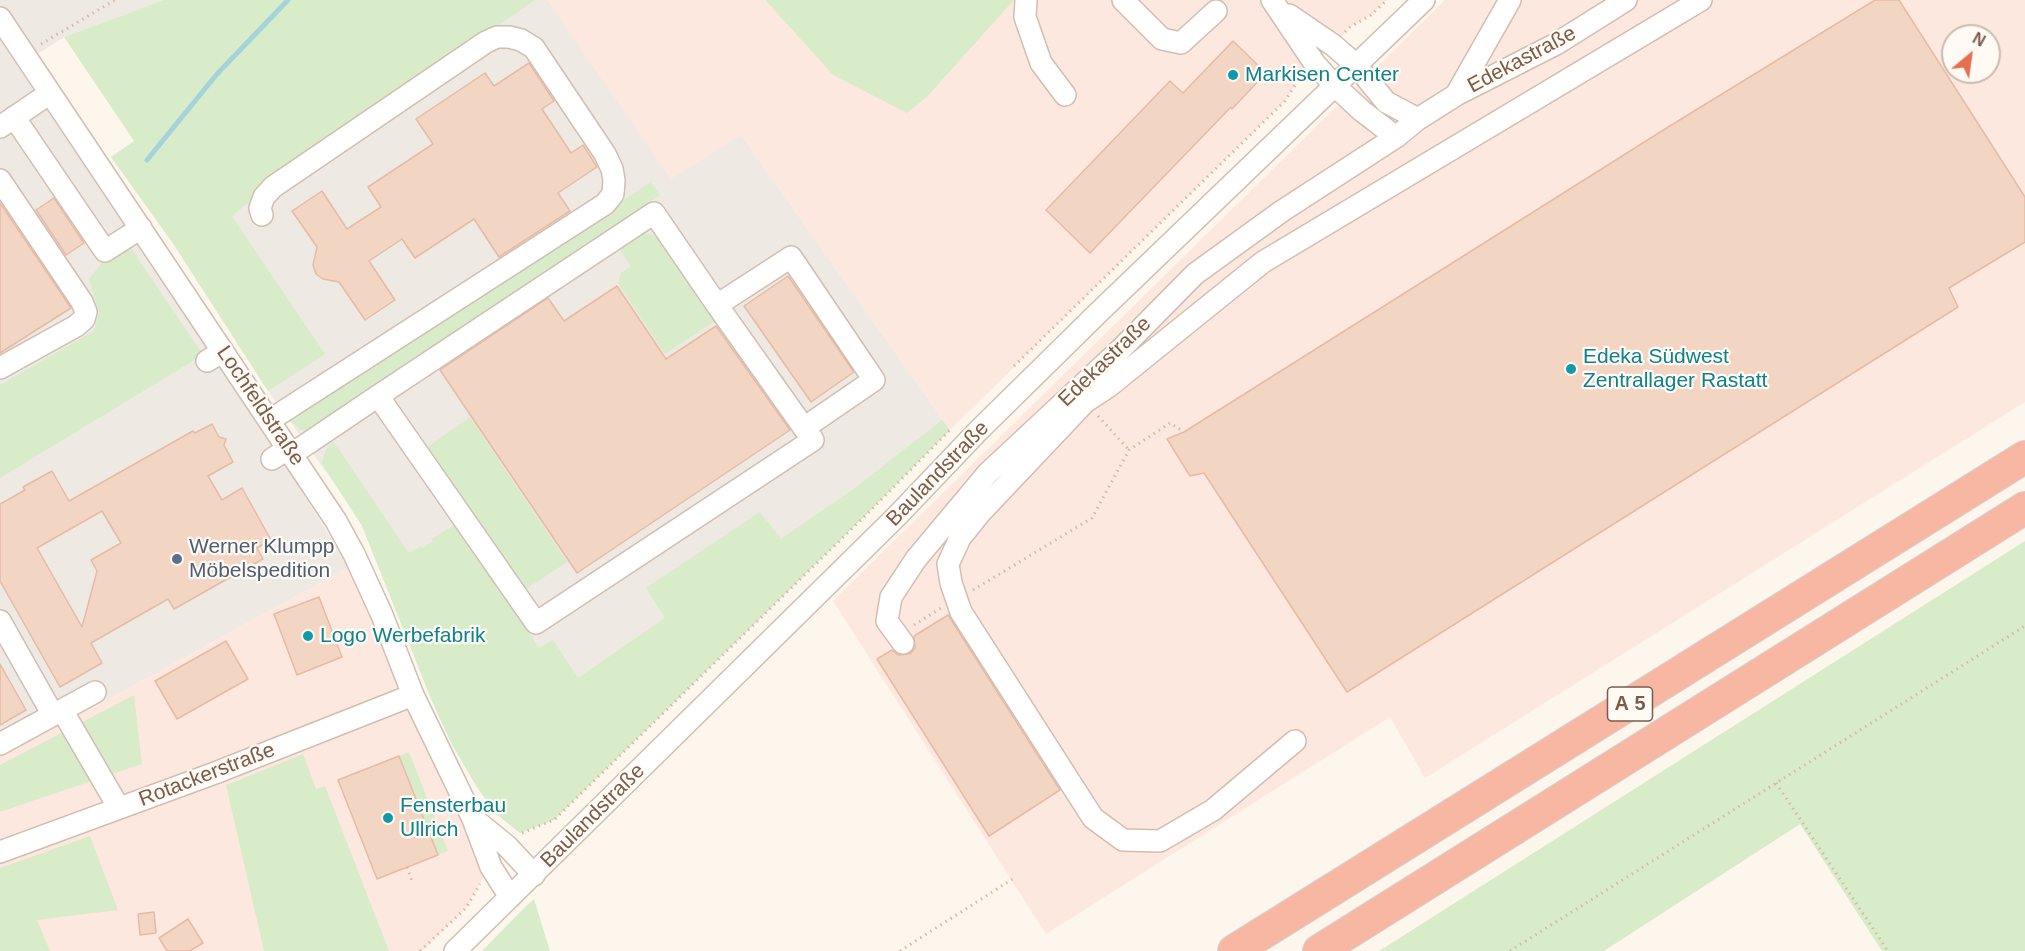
<!DOCTYPE html>
<meta charset="utf-8">
<style>
body{margin:0}
#map{position:relative;width:2025px;height:951px;overflow:hidden;background:#fdf6ec;font-family:Arial,sans-serif}
canvas{display:block}
.north{position:absolute;left:1941px;top:24px;width:60px;height:60px;box-sizing:border-box;background:#fffaf3;border:2px solid #cabbb1;border-radius:50%;rotate:29deg;font-size:16px;font-weight:700;line-height:24px;text-align:center;color:#7a5c4d}
.north::after{content:'';display:block;margin:auto;width:21px;height:27px;background:#e76f51;clip-path:polygon(50% 0,100% 100%,50% 72%,0 100%)}
</style>
<div id="map">
<canvas width="2025" height="951"></canvas>
<div class="north">N</div>
</div>
<script>
const ctx = document.querySelector('canvas').getContext('2d');
ctx.lineJoin = 'round';
function fillPath(path, color) { ctx.fillStyle = color; ctx.fill(path, 'evenodd'); }
const shape = rows => new Path2D(rows.map(r => 'M' + r).join(''));
function stroke(path, color, width, dash) { ctx.strokeStyle = color; ctx.lineWidth = width; ctx.lineCap = dash ? 'butt' : 'round'; ctx.setLineDash(dash || []); ctx.stroke(path); }
function label(font, color, halo, rows, align = 'center') {
  ctx.font = font + ' Arial,sans-serif'; ctx.lineWidth = 4.5; ctx.setLineDash([]); ctx.textBaseline = 'middle'; ctx.strokeStyle = halo; ctx.fillStyle = color; for (const [text, x, y, turn = 0] of rows) {
    ctx.save(); ctx.translate(x, y); ctx.rotate((+turn || 0) * Math.PI / 180); ctx.textAlign = isNaN(turn) ? turn : align; if (halo) ctx.strokeText(text, 0, 0); ctx.fillText(text, 0, 0); ctx.restore();
  }
}
fillPath(shape([
 [546,0,765,0,833,75,928,96,1014,0,1387,0,1371,15,1350,27,1315,64,1304,71,1285,101,950,430,741,135,673,187],
 [1445,0,2025,0,2025,402,1425,778,1390,717,1046,934,833,601],
 [1953,36,1989,36,1989,72,1953,72],
 [349,567,413,695,484,876,466,908,422,951,0,951,0,759]
]), '#fde8e0');
fillPath(shape([
 [0,0,164,0,64,37,19,66,222,364,349,567,0,759],
 [505,0,547,0,671,179,741,135,950,430,867,506,511,744,373,549,362,526,347,501,268,391,174,245]
]), '#efe9e4');
fillPath(shape([
 [164,0,535,0,294,165,232,216,325,354,268,391,174,245,111,157,134,141,64,37],
 [765,0,1014,0,928,96,907,113,833,75],
 [651,182,660,195,307,430,301,430,291,421],
 [642,234,650,234,657,237,665,245,716,320,665,354,618,283,621,273,631,266,619,248],
 [129,245,203,355,0,478,0,385,94,331,99,313,89,279,106,258],
 [470,417,567,562,523,591,426,448],
 [942,420,950,430,870,511,554,820,520,833,496,814,476,786,450,741,431,699,362,526,322,464,325,451,333,441,409,553,421,546,423,548,433,541,432,539,454,525,539,648,553,640,578,678,665,618,646,588,760,512,781,539,855,488],
 [2025,541,2025,951,1882,951,1800,824,1604,951,1379,951],
 [134,695,142,764,0,812,0,765],
 [409,752,448,851,438,855,399,756],
 [303,754,316,789,325,786,389,951,264,951,226,785],
 [90,836,118,910,37,920,50,951,0,951,0,868],
 [534,899,550,951,482,951,525,907]
]), '#d8ecc9');
stroke(shape([
 [147,160,217,74,288,0]
]), '#a5d3da', 5);
const building = shape([
 [1875,0,1899,0,2025,197,2025,242,1949,288,1958,307,1347,692,1204,473,1190,476,1167,439,1184,432,1665,129,1875,0],
 [1233,41,1266,73,1232,109,1231,107,1090,253,1046,210,1170,81,1183,93,1233,41],
 [529,63,554,101,542,109,571,153,583,145,597,167,558,193,570,211,499,257,474,219,415,258,402,239,369,261,395,300,365,320,339,282,323,279,316,274,313,265,317,247,292,211,322,191,347,229,381,207,368,187,433,144,416,119,485,73,494,86,529,63],
 [54,198,84,243,66,255,36,210,54,198],
 [0,203,71,308,0,353,0,203],
 [788,276,854,372,811,402,744,306,788,276],
 [617,286,666,359,716,326,790,430,577,573,440,370,548,298,564,321,617,286],
 [212,424,219,437,226,439,224,445,233,462,208,476,222,500,242,488,271,540,257,548,263,559,174,609,168,599,91,643,102,663,60,687,0,581,0,504,25,490,23,487,52,471,69,501,193,431,195,433,212,424],
 [102,511,121,543,91,560,97,571,82,627,37,548,102,511],
 [319,597,342,657,297,675,274,614,319,597],
 [948,615,1060,790,989,836,877,659,892,650,898,655,910,654,915,648,914,636,948,615],
 [226,641,248,679,177,719,155,681,226,641],
 [0,664,26,710,0,725,0,664],
 [399,756,438,855,377,879,338,780,399,756],
 [154,912,156,933,140,935,138,914,154,912],
 [188,919,203,943,190,951,167,951,159,938,188,919]
]);
fillPath(building, '#f3d5c3');
stroke(building, '#e6bba3', 1.5);
const minor = shape([
 [1026,0,1025,17,1041,63,1065,95],
 [1123,0,1162,39,1181,43,1216,11],
 [1272,0,1315,64,1335,86,1362,111,1396,137],
 [1289,15,1333,45,1356,65,1386,102,1418,119],
 [0,18,336,521,354,554,382,615,413,695,473,819,491,867,510,897],
 [1456,95,1510,0],
 [14,117,105,251,141,228],
 [0,127,50,93],
 [0,180,82,302,86,312,84,319,76,326,0,368],
 [262,215,260,208,264,197,273,187,486,42,497,37,509,37,521,40,534,48,605,154,612,169,614,180,613,194,605,204,270,420],
 [207,361,223,351],
 [378,396,654,213,717,305,804,428,874,380,791,257,717,305],
 [292,454,378,396,536,623,813,440,804,428],
 [272,459,289,448],
 [0,621,53,715,95,692],
 [903,643,887,621,891,597,916,559,988,473,1121,349,1195,274,1282,211,1396,137,1418,119,1456,95,1556,44,1626,0],
 [62,710,119,808],
 [1295,741,1213,810,1160,841,1123,840,1093,818,961,612,951,583,948,564,960,538,980,513,1085,402,1108,387,1263,262,1701,0],
 [0,744,53,715],
 [475,820,507,846,534,875],
 [0,852,215,773,413,695],
 [455,951,897,516,978,431,1098,313,1424,0]
]);
const highway = shape([
 [1234,951,2025,457],
 [1319,951,2025,508]
]);
stroke(minor, '#d1beb0', 24);
stroke(highway, '#dad1cd', 34);
stroke(shape([
 [1345,32,1350,27,1371,15,1387,0],
 [41,44,115,0],
 [1014,366,1285,101,1300,77],
 [1098,416,1129,450],
 [973,590,1092,518,1129,450,1170,423,1184,432],
 [914,625,941,608],
 [1776,783,1888,951],
 [522,833,554,820,870,511,952,428],
 [407,867,413,884],
 [420,951,466,908,480,884],
 [900,951,1014,878],
 [1510,951,2025,626]
]), '#d9b8a5', 3, [1.5, 4.5]);
stroke(minor, '#fff', 21);
stroke(highway, '#f7b7a3', 32);
for (const [x, y, r, color] of [
 [1233,75,6,"#0f9aa8"],
 [1571,369,6,"#0f9aa8"],
 [177,559,6,"#5c6f8a"],
 [308,636,6,"#0f9aa8"],
 [388,818,6,"#0f9aa8"]
]) { const dot = new Path2D(); dot.arc(x, y, r, 0, 2 * Math.PI); ctx.fillStyle = color; ctx.fill(dot); stroke(dot, '#fffaf3', 2); }
for (const [x, y, w] of [
 [1630,704,45]
]) { const box = new Path2D(); box.roundRect(x - w / 2, y - 17, w, 34, 4.5); ctx.fillStyle = '#fffaf3'; ctx.fill(box); stroke(box, '#7a5c4d', 1.5); }
label('bold 20px', '#7a5c4d', null, [
 ["A 5",1630,704]
]);
label('21px', '#7a5c4d', '#fffaf3', [
 ["Edekastraße",1522,60,-28],
 ["Edekastraße",1105,362,-44],
 ["Lochfeldstraße",260,406,56],
 ["Baulandstraße",938,474,-46],
 ["Rotackerstraße",207,775,-21],
 ["Baulandstraße",593,816,-45]
]);
label('21px', '#0d838f', '#fffaf3', [
 ["Markisen Center",1245,75],
 ["Edeka Südwest",1583,357],
 ["Zentrallager Rastatt",1583,381],
 ["Logo Werbefabrik",320,636],
 ["Fensterbau",400,806],
 ["Ullrich",400,830]
], 'left');
label('21px', '#4e5e75', '#fffaf3', [
 ["Werner Klumpp",189,547],
 ["Möbelspedition",189,571]
], 'left');
</script>
